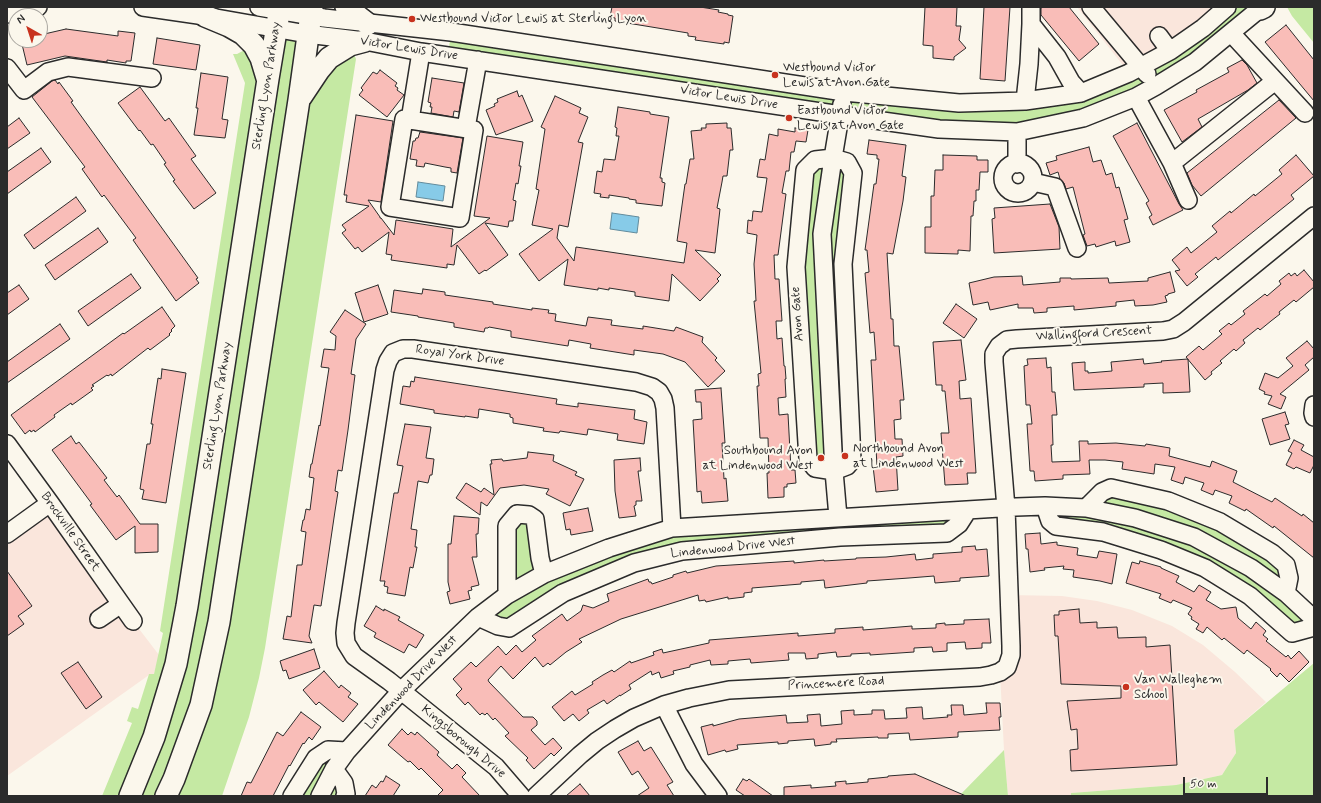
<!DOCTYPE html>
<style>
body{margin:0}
#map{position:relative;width:1321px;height:803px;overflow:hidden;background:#fbf7ec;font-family:Mynerve,sans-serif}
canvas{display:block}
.frame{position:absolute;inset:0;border:8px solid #2b2b2b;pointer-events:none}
.north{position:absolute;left:8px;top:8px;width:40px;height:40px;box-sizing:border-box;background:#fbf7ec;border:1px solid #a8a59f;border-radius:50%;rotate:321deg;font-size:11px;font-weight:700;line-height:16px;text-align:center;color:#2b2b2b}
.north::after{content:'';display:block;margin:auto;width:14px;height:18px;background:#c8321e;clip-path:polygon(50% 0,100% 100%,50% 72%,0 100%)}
.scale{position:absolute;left:1183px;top:777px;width:85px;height:18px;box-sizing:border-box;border:2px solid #2b2b2b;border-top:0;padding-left:5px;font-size:12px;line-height:14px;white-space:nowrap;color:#2b2b2b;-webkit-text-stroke:3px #fbf7ec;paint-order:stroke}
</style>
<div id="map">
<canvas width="1321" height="803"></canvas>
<div class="frame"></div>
<div class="north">N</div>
<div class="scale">50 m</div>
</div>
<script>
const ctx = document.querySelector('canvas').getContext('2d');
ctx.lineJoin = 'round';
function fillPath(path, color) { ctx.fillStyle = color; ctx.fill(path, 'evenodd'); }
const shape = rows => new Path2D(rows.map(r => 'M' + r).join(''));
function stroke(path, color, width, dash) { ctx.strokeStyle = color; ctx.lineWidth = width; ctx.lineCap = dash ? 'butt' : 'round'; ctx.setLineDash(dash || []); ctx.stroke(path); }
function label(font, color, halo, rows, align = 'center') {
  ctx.font = font + ' Mynerve,sans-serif'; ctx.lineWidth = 4; ctx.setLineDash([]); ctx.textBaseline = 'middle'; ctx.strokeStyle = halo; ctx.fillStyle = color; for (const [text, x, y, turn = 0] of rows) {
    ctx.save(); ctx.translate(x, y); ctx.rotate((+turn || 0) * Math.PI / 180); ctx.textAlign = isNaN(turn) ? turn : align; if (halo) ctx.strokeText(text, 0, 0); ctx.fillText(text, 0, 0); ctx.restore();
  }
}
fillPath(shape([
 [1077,7,1227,7,1129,73],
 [50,503,133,621,159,655,154,674,149,675,7,776,7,534],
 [1009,595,1062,596,1097,601,1132,610,1172,626,1203,645,1235,672,1266,702,1234,730,1236,753,1222,775,1176,785,1071,793,1071,796,1008,796,1004,750,1000,672,1007,667]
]), '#fae6dc');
fillPath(shape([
 [1227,7,1262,7,1156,86,1017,132,448,55,451,32,959,103,1081,93],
 [1287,7,1314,7,1314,43,1292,16],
 [276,28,307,34,299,99,350,45,356,59,265,648,259,678,249,717,222,796,102,796,132,723,127,721,132,707,138,709,149,674,154,674,163,633,160,631,245,83,233,54,237,54,254,45,261,58],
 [815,160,847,162,843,264,852,460,815,468,796,267],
 [1102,492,1168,501,1286,565,1286,593,1314,619,1301,631,1205,568,1056,526,1045,506,1086,508],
 [968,510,959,524,633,563,509,628,478,617,507,595,507,526,535,519,544,573,672,528],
 [1314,663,1314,796,1071,796,1071,793,1176,785,1222,775,1236,753,1234,730],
 [1004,750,1008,796,959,796],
 [347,751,335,769,345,796,292,796,316,758]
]), '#c5e9a3');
const water = shape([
 [418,182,445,186,443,201,416,197,418,182],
 [612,213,639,217,637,233,610,229,612,213]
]);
fillPath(water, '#87cbe8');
stroke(water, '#628b9c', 1);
const building = shape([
 [612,7,700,7,719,10,718,12,728,14,728,15,733,16,729,43,724,42,724,44,695,40,696,37,688,36,688,33,615,21,615,18,610,17,612,7],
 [925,7,957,7,956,26,961,26,959,40,966,48,954,57,954,60,933,58,933,46,923,45,925,7],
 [984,7,1010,7,1005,81,980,79,984,7],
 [1043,7,1069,7,1099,44,1079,61,1041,15,1041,8,1043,7],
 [1286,25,1314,60,1314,101,1265,42,1286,25],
 [66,29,118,36,118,31,135,33,131,61,126,61,126,63,107,60,107,62,65,56,27,65,21,40,40,40,40,35,66,29],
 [157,38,200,45,196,70,153,64,157,38],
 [1242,60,1247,65,1257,83,1248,90,1198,119,1202,127,1182,142,1164,110,1197,92,1196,90,1229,72,1227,68,1242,60],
 [380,70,397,83,395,86,398,88,397,90,404,95,387,117,359,95,363,90,361,88,373,72,377,74,380,70],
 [201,73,228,77,222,119,228,120,225,138,194,135,198,108,196,108,201,73],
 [432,78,464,83,459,112,454,111,453,117,431,113,432,107,430,107,431,103,428,102,432,78],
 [55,80,58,84,59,82,73,101,71,102,198,278,196,279,199,283,176,301,133,240,136,238,104,195,102,197,82,169,85,167,32,97,52,81,55,80],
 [140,87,165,121,169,118,196,156,191,159,216,193,194,209,173,181,175,180,164,164,166,163,153,144,151,145,140,130,139,131,118,103,140,87],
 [517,91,519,97,522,95,533,121,496,135,486,110,495,106,494,104,498,102,497,99,517,91],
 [555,96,581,108,579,113,588,117,578,142,583,143,568,227,559,225,557,238,574,261,576,247,684,263,687,243,677,241,685,184,686,184,690,159,694,159,691,131,702,130,701,128,706,128,706,124,727,123,727,128,731,128,733,150,730,150,727,176,723,176,722,182,717,208,720,209,715,253,695,250,721,275,717,279,719,281,700,301,672,274,669,301,635,296,635,292,609,288,609,290,598,288,598,290,564,285,568,259,539,281,519,254,553,229,532,225,539,190,536,189,545,129,541,127,555,96],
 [1279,100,1296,118,1201,196,1192,185,1187,173,1279,100],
 [618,107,650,112,650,114,669,117,660,178,662,178,662,182,665,183,662,206,636,203,636,200,629,199,629,198,609,195,609,198,600,197,601,194,594,193,597,171,602,172,604,159,615,160,619,136,616,136,617,128,615,127,618,107],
 [356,115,393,121,381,202,368,200,380,217,380,218,381,218,394,235,396,220,453,229,451,247,490,218,474,216,487,136,523,142,519,166,521,166,518,184,516,183,513,200,516,201,513,221,509,221,508,227,485,223,508,255,486,271,485,270,479,274,457,245,454,265,447,264,447,268,391,260,392,255,386,254,389,232,362,252,358,247,355,249,342,233,346,230,342,225,369,206,346,202,347,195,344,195,356,115],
 [19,118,30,133,7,149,7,127,19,118],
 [1137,123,1179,204,1183,210,1153,225,1149,217,1152,215,1146,203,1149,201,1113,136,1137,123],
 [795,128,808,130,806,142,796,141,794,152,791,152,789,171,786,171,782,193,786,194,778,255,774,255,775,279,779,279,782,321,776,321,777,339,782,338,784,366,785,366,786,379,785,379,786,397,778,398,779,415,788,414,791,470,795,470,796,483,787,484,787,487,784,487,784,497,768,498,767,473,769,473,768,438,760,438,757,386,759,386,758,374,761,373,754,301,756,301,754,264,757,235,747,233,748,220,752,221,753,211,762,212,767,178,757,177,760,159,765,160,769,134,778,136,778,129,795,132,795,128],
 [420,132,463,138,457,173,451,172,451,168,445,167,425,163,424,167,416,166,417,160,410,159,413,141,415,141,416,138,418,138,420,132],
 [869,140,906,145,902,176,906,177,903,201,893,254,887,253,891,319,893,319,894,346,899,346,904,400,900,400,901,419,894,420,895,439,902,439,903,456,896,457,898,490,876,492,873,466,877,466,871,360,876,360,874,332,870,333,865,273,869,272,867,250,865,250,874,184,876,184,879,159,877,159,877,155,867,154,869,140],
 [1089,147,1093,162,1101,160,1106,175,1112,173,1116,188,1119,187,1128,219,1124,220,1130,242,1116,246,1115,241,1096,247,1095,244,1087,246,1083,235,1085,234,1073,187,1066,189,1064,183,1060,179,1058,172,1050,175,1046,163,1057,160,1056,156,1089,147],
 [41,148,51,162,7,194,7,172,41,148],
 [943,155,977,156,977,160,988,160,988,172,980,172,979,190,976,190,976,201,974,201,973,216,971,216,970,251,958,250,958,254,925,253,925,227,931,227,931,196,934,196,935,170,943,170,943,155],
 [1296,155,1314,176,1291,195,1294,199,1218,260,1216,257,1195,274,1198,277,1187,286,1175,271,1180,270,1172,260,1187,247,1191,253,1217,232,1212,226,1230,211,1231,213,1254,194,1255,196,1282,174,1279,170,1296,155],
 [76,197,86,211,34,249,24,235,76,197],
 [1050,204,1059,227,1060,249,994,253,992,219,995,218,994,208,1050,204],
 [98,228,108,242,55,280,45,265,98,228],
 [1304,270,1314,282,1314,287,1296,302,1294,300,1279,312,1280,314,1271,321,1260,330,1258,328,1243,340,1245,343,1236,351,1234,349,1220,361,1222,363,1211,372,1212,374,1205,380,1186,357,1199,346,1203,350,1222,334,1219,331,1229,323,1231,325,1245,314,1243,311,1265,294,1267,296,1281,284,1279,281,1289,273,1291,276,1295,273,1297,276,1304,270],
 [1170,272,1175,292,1168,294,1168,295,1165,296,1167,302,1153,305,1135,306,1134,300,1116,302,1116,306,1074,310,1074,306,1047,308,1047,312,1034,313,1033,308,1018,308,1018,304,990,310,988,302,973,305,969,283,994,277,1022,276,1023,285,1060,282,1060,278,1071,278,1071,279,1108,278,1109,283,1148,281,1148,278,1170,272],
 [131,274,141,288,88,326,78,311,131,274],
 [19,285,29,299,7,315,7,293,19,285],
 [378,285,388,314,364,322,355,293,378,285],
 [423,289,445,292,445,295,493,302,493,304,532,310,532,308,549,310,548,313,556,314,555,321,586,326,588,317,612,320,611,325,643,329,643,326,674,331,676,327,703,337,702,342,717,358,715,360,725,371,708,387,685,362,663,354,634,350,634,355,590,348,591,344,569,340,568,346,511,337,511,331,489,327,488,328,485,328,484,332,454,327,454,323,418,317,418,316,391,312,394,290,422,294,423,289],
 [956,304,977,319,964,338,943,323,956,304],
 [162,307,175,326,171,330,172,331,169,334,170,335,150,350,148,348,112,376,111,374,108,376,107,375,92,385,94,386,91,388,93,390,72,405,71,403,61,410,54,415,55,417,35,432,34,430,31,432,30,430,25,434,11,415,123,333,124,334,162,307],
 [345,310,366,324,356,339,351,374,355,375,348,430,342,471,338,470,335,491,338,492,335,511,321,606,314,605,309,636,312,643,283,639,287,616,291,617,297,565,302,565,306,532,301,531,303,520,304,520,306,509,310,510,314,478,309,477,311,464,312,464,319,425,320,426,329,368,321,367,324,349,335,350,336,336,330,332,345,310],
 [60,324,70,339,7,383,7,362,60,324],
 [961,340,966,380,959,381,960,399,971,398,976,473,967,473,968,484,945,485,941,433,949,433,945,391,942,391,942,385,936,385,933,342,961,340],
 [1307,341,1314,349,1314,357,1305,365,1309,370,1280,394,1286,397,1281,409,1268,404,1272,396,1264,394,1265,392,1259,389,1265,373,1278,378,1293,366,1286,358,1307,341],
 [1046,358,1047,368,1051,367,1052,392,1055,392,1057,415,1052,415,1053,445,1051,445,1052,462,1080,461,1079,441,1088,441,1088,444,1116,443,1145,446,1146,444,1170,448,1169,456,1210,467,1212,461,1237,471,1233,482,1272,502,1275,498,1302,516,1303,514,1314,523,1314,558,1274,526,1273,528,1246,509,1245,511,1229,503,1232,496,1215,490,1213,495,1201,490,1204,483,1185,477,1183,484,1171,480,1175,467,1155,464,1154,474,1122,469,1123,462,1105,460,1089,460,1090,474,1063,475,1063,479,1035,481,1034,471,1030,471,1027,424,1032,424,1030,405,1026,405,1024,366,1028,365,1027,359,1046,358],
 [1143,359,1144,364,1162,362,1161,361,1188,359,1190,392,1163,393,1163,383,1144,384,1144,387,1074,390,1072,363,1085,362,1085,371,1088,371,1088,373,1112,371,1111,362,1143,359],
 [162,369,186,373,166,503,142,499,144,490,140,489,147,444,150,444,153,424,151,424,158,378,161,379,162,369],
 [415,377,557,399,556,404,578,407,578,403,635,410,634,419,647,422,644,444,617,440,618,434,588,429,587,435,560,431,559,433,543,431,544,428,513,423,513,418,510,417,510,414,479,409,478,418,465,416,465,417,434,413,434,410,400,404,403,386,410,387,411,381,414,382,415,377],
 [721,388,725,443,722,443,724,479,726,478,728,501,702,503,701,491,697,492,693,420,702,419,701,402,696,402,695,390,721,388],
 [1285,412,1289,424,1285,425,1290,439,1270,445,1262,419,1285,412],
 [405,424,431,427,426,458,434,459,432,475,430,475,428,483,418,481,411,529,417,530,415,547,417,547,413,568,410,567,405,596,387,593,388,587,384,586,385,581,380,581,394,493,398,493,403,466,397,465,405,424],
 [71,436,76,444,79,442,107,478,104,480,117,497,119,495,140,524,158,524,158,552,135,553,135,526,116,540,90,505,92,504,52,450,71,436],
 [1294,440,1304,445,1301,450,1314,457,1314,465,1310,473,1296,467,1294,469,1286,465,1292,453,1288,451,1294,440],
 [528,452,554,455,553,461,577,472,575,475,584,479,570,506,546,494,549,489,524,485,500,488,487,506,481,502,480,515,456,498,466,483,481,492,484,488,494,495,490,464,492,464,491,460,502,459,503,461,527,458,528,452],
 [640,458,641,471,638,471,642,501,636,501,636,505,634,506,636,516,619,518,615,491,614,460,640,458],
 [588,508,593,531,571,535,570,529,566,530,563,513,588,508],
 [454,516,479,518,478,534,476,534,477,557,472,557,479,585,471,587,472,590,468,591,470,599,450,604,447,592,450,591,448,582,448,544,451,544,454,516],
 [1040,533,1041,544,1057,542,1057,545,1078,548,1077,555,1097,558,1099,551,1117,554,1112,584,1100,581,1073,577,1074,570,1063,569,1064,566,1044,568,1045,570,1030,572,1028,549,1026,549,1025,534,1040,533],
 [975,546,976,550,987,549,989,576,960,578,960,581,935,583,934,576,909,578,867,581,867,583,825,588,824,580,801,582,801,584,752,588,752,592,744,593,744,597,728,599,728,597,706,602,705,600,699,601,698,595,621,619,579,639,582,642,566,652,550,665,548,663,543,667,535,657,513,679,501,666,488,680,489,682,523,717,533,717,537,721,537,725,531,730,545,745,553,738,562,748,554,756,551,753,534,769,526,760,528,758,505,736,509,733,495,718,493,720,487,713,485,715,482,713,480,715,468,702,465,705,456,695,462,689,453,679,471,662,476,667,498,646,506,655,516,645,522,652,536,640,532,636,562,614,567,621,581,611,583,605,593,608,609,601,607,594,648,579,649,582,651,582,652,584,673,577,673,575,686,571,687,573,716,566,794,561,794,563,824,560,824,561,856,559,856,558,886,557,915,554,916,560,933,558,933,554,962,552,962,547,975,546],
 [1140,561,1161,567,1161,568,1179,576,1176,582,1194,592,1199,585,1211,592,1206,600,1221,609,1236,607,1238,618,1251,629,1256,622,1266,631,1263,635,1268,639,1266,641,1286,657,1288,655,1291,659,1299,651,1309,662,1289,682,1280,673,1277,677,1270,670,1271,669,1247,650,1244,654,1224,638,1222,640,1207,627,1203,633,1196,629,1199,624,1191,619,1192,617,1188,614,1192,608,1173,600,1171,603,1159,598,1161,594,1126,583,1132,562,1139,564,1140,561],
 [7,571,32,606,18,616,24,624,7,636,7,571],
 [376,606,384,611,384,609,400,617,398,620,424,635,416,648,409,644,404,653,374,637,376,633,364,626,376,606],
 [1079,609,1080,623,1097,622,1097,628,1117,627,1118,638,1146,637,1146,647,1170,645,1177,765,1071,771,1070,750,1078,749,1077,729,1071,730,1067,701,1121,698,1121,686,1061,684,1058,636,1055,636,1054,615,1059,615,1059,611,1079,609],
 [989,619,991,643,982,643,982,648,966,649,965,642,947,643,947,651,933,652,932,647,914,648,914,652,870,655,870,653,851,654,851,656,837,657,836,652,818,654,818,658,806,659,805,653,788,653,789,660,751,663,750,659,728,661,728,664,711,665,710,660,690,665,690,667,673,671,674,674,661,678,659,672,652,675,651,671,629,685,631,689,620,696,620,695,607,704,604,700,587,710,589,713,579,721,573,714,564,721,552,707,572,691,575,695,593,684,592,682,603,675,612,670,614,672,630,661,631,663,654,655,653,652,662,649,663,653,709,643,709,640,798,633,798,636,835,633,835,629,863,627,863,630,912,626,912,629,936,628,936,624,945,623,945,625,964,624,964,620,989,619],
 [314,649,320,668,289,679,286,670,283,671,280,661,314,649],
 [78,662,102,697,86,709,61,673,78,662],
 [324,671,339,688,341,685,351,693,348,697,358,704,343,722,319,702,316,705,303,690,324,671],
 [986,703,1000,703,1001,717,999,717,1000,730,958,732,958,737,910,740,909,733,888,734,888,738,878,738,878,737,836,739,837,742,831,742,831,744,815,746,814,739,788,741,788,743,778,744,778,742,737,745,738,749,726,752,725,750,708,755,701,727,713,724,713,726,739,719,786,715,787,723,808,722,807,715,820,714,821,726,842,724,841,711,854,710,854,715,872,714,872,710,884,710,885,719,907,718,906,708,922,707,923,719,948,717,947,715,952,715,951,705,963,705,964,715,987,713,986,703],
 [301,712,321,727,312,740,309,737,304,744,303,743,290,766,289,765,273,796,241,796,247,782,251,783,277,732,283,736,301,712],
 [402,729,408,735,411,732,415,735,417,732,439,752,437,755,452,769,457,764,466,773,462,777,480,796,437,796,443,790,421,768,419,770,410,761,408,762,388,745,402,729],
 [638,741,644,751,651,747,673,782,667,785,674,796,637,796,649,788,638,771,632,775,618,752,638,741],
 [915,774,966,796,784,796,784,787,811,785,811,788,836,786,835,782,846,781,846,784,868,782,868,779,888,777,888,776,915,774],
 [386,776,400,785,393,796,365,796,372,785,376,788,381,781,383,782,386,776],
 [743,779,747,781,749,779,773,796,745,796,736,790,743,779],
 [580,784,590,796,566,796,580,784]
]);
fillPath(building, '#f9bdb8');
stroke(building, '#2b2b2b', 1);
const minor = shape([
 [143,7,205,16,307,34,365,41,421,52,854,117,939,129,1017,132,1083,118,1136,97,1156,86,1195,62,1262,7],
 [259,7,324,18,451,32,844,92,959,103,1025,101,1081,93,1129,73,1170,51,1203,28,1227,7],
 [1031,7,1031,24,1057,57,1071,82,1081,93],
 [1091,7,1147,74],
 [7,14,38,7],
 [1231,33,1305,113],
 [1159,36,1170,51],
 [7,68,24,90,48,72,68,67,152,78],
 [1136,97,1172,163,1188,200],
 [1025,101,1029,64,1031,24],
 [404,119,474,130,460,218,390,207,404,119],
 [410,120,421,52],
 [466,128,478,60],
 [1017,132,1017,164],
 [833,158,847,162,853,173,843,264,852,460,847,466,834,471,815,468,808,459,796,267,805,170,815,160,833,158],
 [1172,163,1275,81],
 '1003 178a15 15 0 1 1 30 0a15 15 0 1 1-30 0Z',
 [1033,182,1055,187,1077,248],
 [1314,405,1313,413,1314,417],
 [7,444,50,503,133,621],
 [1045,506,1050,521,1056,526,1103,532,1161,550,1205,568,1250,596,1292,633,1314,627],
 [1086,508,1102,492,1111,488,1168,501,1220,522,1272,553,1286,565,1289,578,1286,593],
 [838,517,834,471,822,234,833,158,842,104],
 [7,534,50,503],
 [507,595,507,526,517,514,529,515,535,519,540,558,544,574],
 [478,617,498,626,509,628,563,593,634,563,682,551,840,537,947,533,959,524,968,510],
 [99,619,121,604],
 [664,705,694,764,718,796],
 [334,769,344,783,346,794,345,796],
 [292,796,316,758,328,750,347,751],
 [320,796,334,769,347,751,401,691,478,617,507,595,544,574,609,548,672,528,1016,507,1045,506,1086,508,1135,518,1194,537,1251,568,1286,593,1314,619],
 [521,796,496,767,389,681,354,656,346,643,345,633,346,623,385,370,388,361,393,353,403,349,413,349,636,382,652,387,659,392,663,399,665,408,672,528],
 [536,796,580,755,597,741,615,729,634,718,664,705,689,698,729,690,980,677,991,675,1000,672,1007,667,1011,655,1011,646,1006,508,994,362,994,354,999,346,1007,340,1017,339,1163,331,1173,329,1184,322,1314,216]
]);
const major = shape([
 [346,7,368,24],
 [1260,9,1264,7],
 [205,16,229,26,243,34,254,45,261,58,267,78],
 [301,97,319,70,329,58,350,45,365,41],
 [130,796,154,737,176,664,187,606,268,79,280,7],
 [166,796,174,779,201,705,219,622,299,100,312,7]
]);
stroke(minor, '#2b2b2b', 20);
stroke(major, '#2b2b2b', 24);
stroke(minor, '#fbf7ec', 17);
stroke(major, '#fbf7ec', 21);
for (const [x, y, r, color] of [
 [412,19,4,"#c8321e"],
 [775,75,4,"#c8321e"],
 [789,118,4,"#c8321e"],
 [845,456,4,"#c8321e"],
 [821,458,4,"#c8321e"],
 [1126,687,4,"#c8321e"]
]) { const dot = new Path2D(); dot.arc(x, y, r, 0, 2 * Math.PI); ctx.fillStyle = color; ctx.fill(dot); stroke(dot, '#fbf7ec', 1.5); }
label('13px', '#2b2b2b', '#fbf7ec', [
 ["Westbound Victor Lewis at Sterling Lyon",420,19],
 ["Westbound Victor",783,68],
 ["Lewis at Avon Gate",783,83],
 ["Eastbound Victor",797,111],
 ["Lewis at Avon Gate",797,126],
 ["Northbound Avon",853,449],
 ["at Lindenwood West",853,464],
 ["Southbound Avon",813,451,"right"],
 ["at Lindenwood West",813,466,"right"],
 ["Van Walleghem",1134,680],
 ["School",1134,695]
], 'left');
label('13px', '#2b2b2b', '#fbf7ec', [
 ["Victor Lewis Drive",409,49,9],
 ["Sterling Lyon Parkway",267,86,-81],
 ["Victor Lewis Drive",729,98,9],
 ["Avon Gate",798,314,-94],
 ["Wallingford Crescent",1094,334,-3],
 ["Royal York Drive",460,356,8],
 ["Sterling Lyon Parkway",218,406,-81],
 ["Brockville Street",70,532,55],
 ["Lindenwood Drive West",733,548,-6],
 ["Lindenwood Drive West",412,683,-46],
 ["Princemere Road",836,684,-3],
 ["Kingsborough Drive",463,742,40]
]);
</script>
